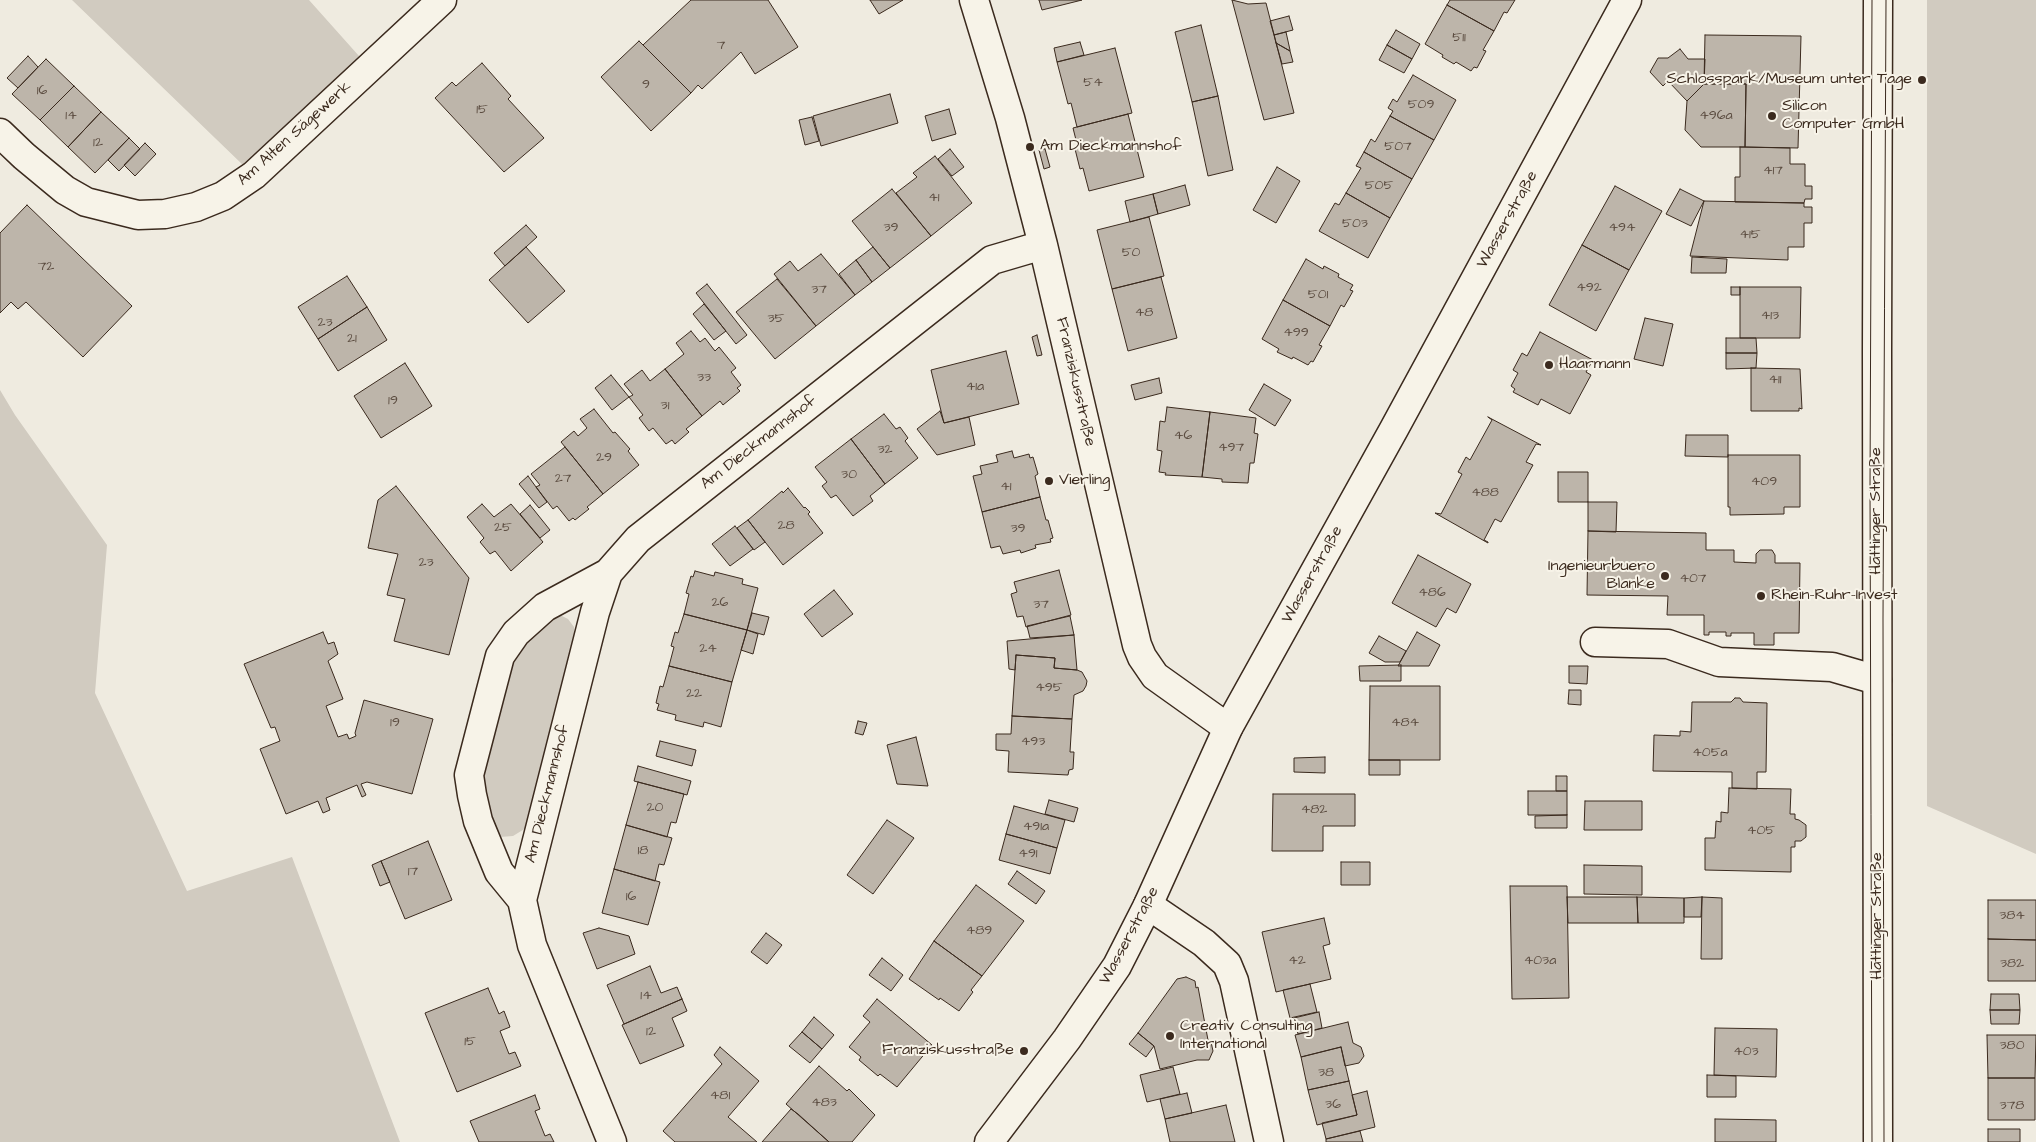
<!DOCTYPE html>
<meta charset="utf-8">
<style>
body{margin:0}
canvas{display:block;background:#efebe0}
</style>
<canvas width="2036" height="1142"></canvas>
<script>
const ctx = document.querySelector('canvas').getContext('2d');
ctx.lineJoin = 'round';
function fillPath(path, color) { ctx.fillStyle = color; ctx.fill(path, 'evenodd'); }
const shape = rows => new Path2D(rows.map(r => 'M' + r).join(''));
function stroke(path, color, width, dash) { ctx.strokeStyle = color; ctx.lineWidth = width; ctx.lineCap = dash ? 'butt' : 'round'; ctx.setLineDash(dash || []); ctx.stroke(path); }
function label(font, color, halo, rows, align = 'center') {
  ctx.font = font + ' "Architects Daughter",sans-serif'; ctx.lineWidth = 4; ctx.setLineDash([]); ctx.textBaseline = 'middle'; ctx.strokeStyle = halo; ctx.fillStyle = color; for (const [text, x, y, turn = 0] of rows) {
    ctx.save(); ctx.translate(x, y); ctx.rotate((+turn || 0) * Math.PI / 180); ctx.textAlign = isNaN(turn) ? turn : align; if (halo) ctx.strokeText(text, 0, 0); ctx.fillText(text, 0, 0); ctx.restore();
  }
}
fillPath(shape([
 [72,0,309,0,359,56,244,166],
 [1927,0,2036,0,2036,854,1927,806],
 [0,390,15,415,107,545,95,693,187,891,292,857,400,1142,0,1142],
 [560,615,568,619,574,627,575,637,526,828,513,836,500,837,495,832,482,784,482,757,507,667,521,646,548,618]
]), '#d1cbc0');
const building = shape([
 [691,0,768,0,798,47,755,74,741,52,702,89,698,85,691,93,643,45,691,0],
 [870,0,903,0,879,14,870,0],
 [1039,0,1082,0,1042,10,1039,0],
 [1232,0,1248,4,1266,3,1294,113,1264,120,1232,0],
 [1450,0,1515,0,1507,13,1504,12,1494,31,1447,5,1450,0],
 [1447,5,1494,31,1483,50,1486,51,1477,68,1474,67,1471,71,1456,62,1454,64,1442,57,1443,55,1425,44,1447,5],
 [1289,16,1293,30,1274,35,1270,21,1289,16],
 [1201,25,1218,96,1192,102,1175,32,1201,25],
 [1396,30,1420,44,1412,59,1387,45,1396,30],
 [1286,32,1290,50,1290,51,1276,43,1274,35,1286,32],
 [1705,35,1801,36,1798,148,1745,147,1746,84,1704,84,1705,35],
 [639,41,691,93,651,131,601,77,639,41],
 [1080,42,1084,55,1057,62,1054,48,1080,42],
 [1276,43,1290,51,1293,62,1282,64,1276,43],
 [1387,45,1412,59,1404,73,1379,60,1387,45],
 [1115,48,1132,113,1077,127,1071,103,1068,104,1057,62,1115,48],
 [1680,49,1688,59,1705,59,1704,84,1687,101,1668,81,1663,86,1650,72,1658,58,1668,58,1680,49],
 [28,56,38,67,18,88,7,78,28,56],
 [46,59,74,86,40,120,12,94,46,59],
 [482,63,511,96,508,99,544,138,504,172,435,98,452,82,456,86,482,63],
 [1413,75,1456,100,1434,140,1390,116,1393,111,1388,108,1393,99,1397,102,1413,75],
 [1704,84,1746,84,1745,147,1701,147,1685,130,1687,101,1704,84],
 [74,86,101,112,68,147,40,120,74,86],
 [890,94,898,123,821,146,813,116,890,94],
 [1218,96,1233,170,1208,176,1192,102,1218,96],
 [949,109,956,134,932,141,925,116,949,109],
 [101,112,129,138,95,173,68,147,101,112],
 [1128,114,1144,177,1089,191,1083,168,1080,169,1075,149,1078,148,1073,128,1128,114],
 [1390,116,1434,140,1412,179,1364,152,1371,139,1375,142,1390,116],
 [812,117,819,141,805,145,799,120,812,117],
 [129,138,140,149,119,171,108,160,129,138],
 [145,143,156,154,135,176,124,165,145,143],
 [1740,147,1790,148,1790,164,1805,164,1805,186,1812,186,1812,199,1805,199,1804,203,1735,202,1735,177,1740,177,1740,147],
 [950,149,964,167,952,176,938,159,950,149],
 [1045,149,1050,167,1044,169,1039,150,1045,149],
 [1364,152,1412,179,1390,218,1346,193,1361,168,1356,166,1364,152],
 [935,156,972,203,931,236,896,193,917,177,913,173,935,156],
 [1277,167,1300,181,1276,223,1253,210,1277,167],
 [1185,185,1190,205,1158,214,1153,194,1185,185],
 [1615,186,1662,211,1629,270,1582,245,1615,186],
 [892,189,931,236,890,268,852,221,892,189],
 [1680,189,1704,201,1691,226,1666,214,1680,189],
 [1346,193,1390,218,1368,258,1319,231,1335,203,1339,205,1346,193],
 [1153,194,1158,214,1130,222,1125,201,1153,194],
 [1704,201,1804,203,1804,207,1812,207,1812,223,1804,223,1804,247,1788,247,1788,260,1690,256,1704,201],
 [27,205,132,306,83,357,26,302,18,309,11,302,0,313,0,233,27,205],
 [1149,217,1164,276,1112,289,1097,230,1149,217],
 [526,225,537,237,505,266,494,253,526,225],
 [1582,245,1629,270,1596,331,1549,305,1582,245],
 [526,247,565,291,528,323,489,280,526,247],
 [873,247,890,268,872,282,856,260,873,247],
 [821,254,855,295,816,326,774,274,790,261,798,271,821,254],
 [1692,257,1727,259,1726,273,1691,273,1692,257],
 [1306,259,1323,269,1324,266,1339,274,1338,277,1353,285,1350,290,1353,291,1344,307,1341,305,1330,326,1283,300,1306,259],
 [856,260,872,282,855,295,839,274,856,260],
 [347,276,367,307,318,339,298,307,347,276],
 [1161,277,1177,338,1128,351,1112,289,1161,277],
 [777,279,816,326,775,359,736,312,777,279],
 [707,284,747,335,736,344,696,293,707,284],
 [1731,287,1740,287,1740,295,1731,295,1731,287],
 [1740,287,1801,287,1800,338,1740,338,1740,287],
 [1283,300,1330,326,1319,345,1322,346,1313,362,1311,361,1308,365,1293,357,1292,359,1277,352,1279,349,1262,339,1283,300],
 [704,304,726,331,714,340,693,314,704,304],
 [367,307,387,340,338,371,318,339,367,307],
 [1645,318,1673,324,1663,366,1634,359,1645,318],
 [691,331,700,342,705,338,715,351,719,347,736,368,731,372,741,385,737,388,740,391,723,405,720,401,702,416,665,369,684,354,676,343,691,331],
 [1540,332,1593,360,1586,372,1591,375,1570,414,1541,399,1538,405,1513,392,1515,389,1511,386,1518,373,1513,370,1522,353,1527,356,1540,332],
 [1037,335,1042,355,1037,356,1032,337,1037,335],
 [1726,338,1756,338,1757,353,1726,353,1726,338],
 [1006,351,1019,404,944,423,931,370,1006,351],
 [1726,353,1757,353,1756,368,1726,369,1726,353],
 [405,363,432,406,381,438,354,396,405,363],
 [1751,368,1800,369,1802,409,1799,408,1799,411,1751,411,1751,368],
 [665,369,702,416,686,429,689,432,675,444,672,440,666,444,653,428,649,431,639,418,643,415,629,397,633,395,624,384,642,370,650,381,665,369],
 [611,375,629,397,612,410,595,388,611,375],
 [1159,378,1162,393,1135,400,1131,385,1159,378],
 [1264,384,1291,400,1275,426,1249,410,1264,384],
 [1167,407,1210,412,1202,477,1165,475,1166,473,1159,472,1162,451,1157,450,1160,421,1165,422,1167,407],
 [594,409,613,433,615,432,630,449,628,451,639,465,603,494,561,442,574,431,578,436,587,428,580,419,594,409],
 [940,411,944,423,969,417,975,445,937,455,917,429,940,411],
 [1210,412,1256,418,1254,433,1258,434,1254,463,1250,463,1248,483,1222,482,1222,479,1202,477,1210,412],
 [884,414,896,429,900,427,908,438,905,441,918,458,885,484,851,439,884,414],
 [1488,417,1541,445,1536,444,1526,462,1533,465,1501,522,1495,519,1484,540,1488,542,1488,543,1435,513,1441,514,1462,474,1458,472,1466,457,1470,460,1492,420,1488,417],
 [1686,435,1728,435,1728,457,1685,456,1686,435],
 [851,439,885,484,870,496,873,501,853,516,836,495,831,498,822,486,827,482,815,467,851,439],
 [565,447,603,494,587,507,589,509,575,520,573,518,569,521,557,506,553,509,536,487,540,485,531,474,565,447],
 [1012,451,1014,458,1029,454,1030,458,1033,457,1038,474,1035,476,1040,497,982,512,973,476,982,474,980,466,998,462,996,455,1012,451],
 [1728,455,1800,455,1800,507,1784,507,1784,514,1730,515,1730,507,1728,507,1728,455],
 [1558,472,1588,472,1588,502,1558,502,1558,472],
 [528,476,547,502,539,508,519,484,528,476],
 [396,486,469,578,449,655,394,641,405,599,387,595,398,554,368,548,378,500,396,486],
 [788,488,804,508,805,507,810,512,808,514,823,533,783,565,748,520,782,491,783,493,788,488],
 [1040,497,1046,520,1048,520,1053,538,1050,539,1051,542,1035,545,1036,548,1021,553,1020,550,1003,554,1000,546,991,548,982,512,1040,497],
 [1588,502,1617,502,1616,532,1588,531,1588,502],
 [482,504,494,517,511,504,543,542,511,571,495,551,490,554,480,542,484,538,467,517,482,504],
 [530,505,550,530,540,538,520,514,530,505],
 [748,520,765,542,754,550,737,528,748,520],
 [735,526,753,549,730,566,712,544,735,526],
 [1588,531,1706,533,1706,550,1734,550,1734,562,1756,563,1756,554,1760,550,1772,550,1775,555,1775,563,1800,563,1799,633,1774,633,1774,645,1754,645,1754,633,1731,633,1731,636,1726,636,1726,632,1709,632,1709,635,1704,635,1704,615,1667,615,1668,596,1587,595,1588,531],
 [1418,555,1471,584,1456,613,1447,608,1436,627,1392,603,1418,555],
 [1059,570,1071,615,1026,627,1023,616,1017,617,1011,594,1017,592,1014,582,1059,570],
 [695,571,714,576,715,572,743,579,742,584,758,588,747,630,684,614,689,594,686,593,691,576,693,577,695,571],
 [834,590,853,614,822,637,804,614,834,590],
 [752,613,769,617,764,635,747,630,752,613],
 [684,614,747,630,732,682,669,666,674,647,671,646,675,632,678,633,684,614],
 [1070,616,1074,635,1030,638,1027,626,1070,616],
 [747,630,758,634,753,654,741,650,747,630],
 [323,632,328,644,334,642,338,654,328,661,343,699,326,706,338,737,347,734,349,739,356,736,355,733,364,700,433,719,412,794,367,782,361,784,366,795,362,797,357,785,326,798,330,810,323,813,318,801,286,814,260,749,280,741,275,727,271,728,244,664,323,632],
 [1417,632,1440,645,1429,666,1398,666,1417,632],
 [1074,635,1077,670,1054,668,1055,658,1016,655,1015,670,1009,669,1007,641,1074,635],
 [1379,636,1406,651,1400,662,1385,662,1369,653,1379,636],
 [1016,655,1055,658,1054,668,1077,670,1082,672,1087,681,1086,686,1083,691,1074,695,1072,719,1012,716,1016,655],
 [1401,665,1401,681,1360,681,1359,666,1401,665],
 [669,666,732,682,721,727,704,722,703,727,675,720,676,715,657,710,659,704,656,703,660,686,663,687,669,666],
 [1569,666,1588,666,1587,684,1569,683,1569,666],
 [1370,686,1440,686,1440,760,1369,760,1370,686],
 [1569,690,1581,690,1581,705,1568,704,1569,690],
 [1735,698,1740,698,1743,702,1767,703,1766,772,1757,772,1757,789,1732,788,1732,772,1653,771,1654,735,1680,736,1680,731,1691,732,1692,702,1731,702,1735,698],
 [1012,716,1072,719,1070,752,1074,752,1073,769,1069,770,1068,775,1008,772,1009,751,996,750,996,734,1011,734,1012,716],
 [858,721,867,723,863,735,855,733,858,721],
 [916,737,928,786,897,784,887,745,916,737],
 [660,741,696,750,692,766,656,756,660,741],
 [1325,757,1325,773,1294,772,1294,758,1325,757],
 [1369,760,1400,760,1400,775,1369,775,1369,760],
 [638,766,691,781,687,795,634,781,638,766],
 [1556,776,1567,776,1567,791,1556,791,1556,776],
 [638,782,684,794,676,823,671,822,667,837,626,825,638,782],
 [1729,788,1791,789,1790,814,1795,814,1795,819,1799,820,1806,825,1806,837,1801,841,1795,841,1795,847,1791,847,1791,872,1705,870,1705,838,1715,838,1716,821,1721,822,1721,812,1728,813,1729,788],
 [1528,791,1567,791,1567,815,1528,815,1528,791],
 [1273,794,1355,794,1355,826,1323,826,1323,851,1272,851,1273,794],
 [1049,800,1078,808,1074,822,1045,814,1049,800],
 [1585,801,1642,801,1642,830,1584,830,1585,801],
 [1014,806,1065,820,1057,848,1006,834,1014,806],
 [1567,815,1567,828,1535,828,1535,816,1567,815],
 [887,820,914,838,873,894,847,875,887,820],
 [626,825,672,838,664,865,659,864,655,881,614,869,626,825],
 [1006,834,1057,848,1050,874,999,860,1006,834],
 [428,841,452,900,405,919,381,861,428,841],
 [381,861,390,882,380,886,372,865,381,861],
 [1341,862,1370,862,1370,885,1341,885,1341,862],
 [1584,865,1642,866,1642,895,1584,894,1584,865],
 [614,869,660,882,648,925,602,913,614,869],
 [1017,871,1045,891,1036,904,1008,884,1017,871],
 [976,885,1024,921,982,976,934,941,976,885],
 [1510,886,1567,886,1569,998,1512,999,1510,886],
 [1567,897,1637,897,1638,923,1568,923,1567,897],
 [1637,897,1684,898,1684,923,1638,923,1637,897],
 [1702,897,1722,898,1722,959,1701,959,1702,897],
 [1702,897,1701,917,1684,917,1684,898,1702,897],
 [1988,900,2036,900,2036,940,1988,939,1988,900],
 [1324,918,1330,944,1323,946,1331,979,1276,992,1262,932,1324,918],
 [599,928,629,936,635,954,597,969,583,933,599,928],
 [766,933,782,945,767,964,751,952,766,933],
 [1988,939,2036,940,2036,981,1988,981,1988,939],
 [934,941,982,976,971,990,973,992,959,1011,940,998,939,1000,909,979,934,941],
 [882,958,903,975,891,991,869,975,882,958],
 [650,966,661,993,677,987,682,999,624,1024,607,985,650,966],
 [1186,977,1195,981,1196,988,1198,987,1208,1040,1211,1042,1213,1051,1209,1060,1197,1060,1160,1069,1154,1046,1138,1033,1177,979,1186,977],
 [1310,984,1317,1012,1290,1018,1283,990,1310,984],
 [488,988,499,1014,504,1011,510,1027,500,1031,509,1054,515,1052,521,1066,457,1092,425,1013,488,988],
 [1991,994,2019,994,2020,1010,1990,1010,1991,994],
 [682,999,687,1011,672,1018,684,1046,640,1064,622,1025,682,999],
 [877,999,932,1045,897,1087,880,1074,878,1076,859,1060,861,1057,849,1047,870,1022,863,1016,877,999],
 [1990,1010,2020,1010,2019,1024,1991,1024,1990,1010],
 [1319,1012,1322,1028,1298,1034,1294,1018,1319,1012],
 [814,1017,834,1035,822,1049,802,1032,814,1017],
 [1348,1022,1353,1043,1361,1047,1364,1056,1359,1063,1345,1066,1341,1047,1301,1057,1295,1035,1348,1022],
 [1715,1028,1777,1029,1776,1077,1714,1075,1715,1028],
 [802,1032,822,1049,810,1063,789,1046,802,1032],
 [1138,1033,1154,1046,1146,1057,1129,1044,1138,1033],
 [1987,1035,2036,1035,2035,1078,1988,1078,1987,1035],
 [720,1047,759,1081,728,1117,757,1142,675,1142,663,1131,722,1064,714,1055,720,1047],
 [1341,1047,1349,1081,1308,1090,1301,1057,1341,1047],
 [819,1066,847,1091,849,1089,875,1115,852,1142,829,1142,786,1104,819,1066],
 [1173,1067,1180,1094,1147,1102,1140,1075,1173,1067],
 [1707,1075,1736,1076,1736,1097,1707,1097,1707,1075],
 [1988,1078,2035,1078,2035,1120,1988,1120,1988,1078],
 [1349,1081,1357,1115,1317,1125,1308,1090,1349,1081],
 [1367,1091,1375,1127,1326,1139,1322,1123,1357,1115,1352,1095,1367,1091],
 [1187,1093,1192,1113,1165,1119,1160,1099,1187,1093],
 [535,1095,540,1109,535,1111,545,1136,550,1134,554,1142,479,1142,470,1121,535,1095],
 [1226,1105,1235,1142,1170,1142,1165,1119,1226,1105],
 [791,1109,798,1114,829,1142,762,1142,791,1109],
 [1715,1119,1776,1120,1776,1142,1715,1142,1715,1119],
 [1988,1129,2020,1129,2020,1142,1988,1142,1988,1129],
 [1360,1131,1363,1142,1326,1142,1326,1139,1360,1131]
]);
fillPath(building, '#bdb5aa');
stroke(building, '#3b2a1e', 1);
const minor = shape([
 [974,0,1010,118,1043,245,1137,645,1142,657,1155,676,1228,728],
 [0,133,24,156,65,190,86,202,138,215,165,214,196,207,223,196,254,175,442,0],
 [1595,642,1668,644,1719,662,1832,667,1877,680],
 [522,900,499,872,478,821,472,795,469,775,489,698,500,656,516,633,545,607,608,573],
 [1148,905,1204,943,1227,964,1234,981,1269,1142],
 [612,1142,532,945,522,900,595,612,608,573,638,539,992,260,1043,245]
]);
const major = shape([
 [989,1142,1067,1039,1117,966,1148,905,1228,728,1394,429,1627,0],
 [1878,1142,1877,352,1878,0]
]);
stroke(minor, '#3b2a1e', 31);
stroke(major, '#3b2a1e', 31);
stroke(minor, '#f7f3e8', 28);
stroke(major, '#f7f3e8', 28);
stroke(shape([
 [1872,1142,1870,487,1872,0],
 [1884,1142,1883,618,1886,0]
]), '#3b2a1e', 1);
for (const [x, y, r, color] of [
 [1922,80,5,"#3b2a1e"],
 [1772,116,5,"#3b2a1e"],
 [1030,147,5,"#3b2a1e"],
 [1549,365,5,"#3b2a1e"],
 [1049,481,5,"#3b2a1e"],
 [1665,576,5,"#3b2a1e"],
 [1761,596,5,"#3b2a1e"],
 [1170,1036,5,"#3b2a1e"],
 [1024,1051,5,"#3b2a1e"]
]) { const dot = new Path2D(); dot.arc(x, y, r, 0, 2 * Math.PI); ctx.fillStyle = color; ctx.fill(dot); stroke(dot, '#f7f3e8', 2); }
label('14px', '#5c4d41', null, [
 ["511",1459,38],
 ["7",721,46],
 ["54",1093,83],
 ["9",646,85],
 ["16",42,91],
 ["509",1421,105],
 ["15",482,110],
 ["14",71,116],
 ["496a",1716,116],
 ["12",98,143],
 ["507",1398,147],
 ["417",1773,171],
 ["505",1379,186],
 ["41",934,198],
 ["503",1355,224],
 ["39",891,228],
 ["494",1622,228],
 ["415",1750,235],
 ["50",1131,253],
 ["72",46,267],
 ["492",1589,288],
 ["37",819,290],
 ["501",1318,295],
 ["48",1144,313],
 ["413",1770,316],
 ["35",776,319],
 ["23",325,323],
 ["499",1296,333],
 ["21",352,339],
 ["33",704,378],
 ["411",1775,380],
 ["41a",975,387],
 ["19",393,401],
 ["31",665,406],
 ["46",1183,436],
 ["497",1231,448],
 ["32",885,450],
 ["29",604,458],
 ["30",849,475],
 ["27",563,479],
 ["409",1764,482],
 ["41",1006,487],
 ["488",1485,493],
 ["28",786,526],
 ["25",503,528],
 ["39",1018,529],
 ["23",426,563],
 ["407",1693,579],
 ["486",1432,593],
 ["26",720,603],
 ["37",1041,605],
 ["24",708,649],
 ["495",1049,688],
 ["22",694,694],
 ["19",395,723],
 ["484",1405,723],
 ["493",1033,742],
 ["405a",1710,753],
 ["20",655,808],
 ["482",1314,810],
 ["491a",1036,827],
 ["405",1761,831],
 ["18",643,851],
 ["491",1028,854],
 ["17",413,872],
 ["16",631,897],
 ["384",2012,916],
 ["489",979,931],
 ["42",1297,961],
 ["403a",1540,961],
 ["382",2012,964],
 ["14",646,996],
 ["12",651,1032],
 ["15",470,1042],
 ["380",2012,1046],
 ["403",1746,1052],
 ["38",1326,1073],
 ["481",720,1096],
 ["483",824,1103],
 ["36",1333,1105],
 ["378",2012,1106]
]);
label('16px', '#3b2a1e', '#f7f3e8', [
 ["Schlosspark/Museum unter Tage",1912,80,"right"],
 ["Silicon",1782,107],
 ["Computer GmbH",1782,125],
 ["Am Dieckmannshof",1040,147],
 ["Haarmann",1559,365],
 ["Vierling",1059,481],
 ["Ingenieurbuero",1655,567,"right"],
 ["Blanke",1655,585,"right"],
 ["Rhein-Ruhr-Invest",1771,596],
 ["Creativ Consulting",1180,1027],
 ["International",1180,1045],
 ["Franziskusstraße",1014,1051,"right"]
], 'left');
label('16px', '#3b2a1e', '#f7f3e8', [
 ["Am Alten Sägewerk",295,134,-42],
 ["Wasserstraße",1508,220,-61],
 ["Franziskusstraße",1075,382,77],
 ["Am Dieckmannshof",759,443,-38],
 ["Hattinger Straße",1877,511,-90],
 ["Wasserstraße",1313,575,-61],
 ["Am Dieckmannshof",548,794,-76],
 ["Hattinger Straße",1878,916,-90],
 ["Wasserstraße",1130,936,-62]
]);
</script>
